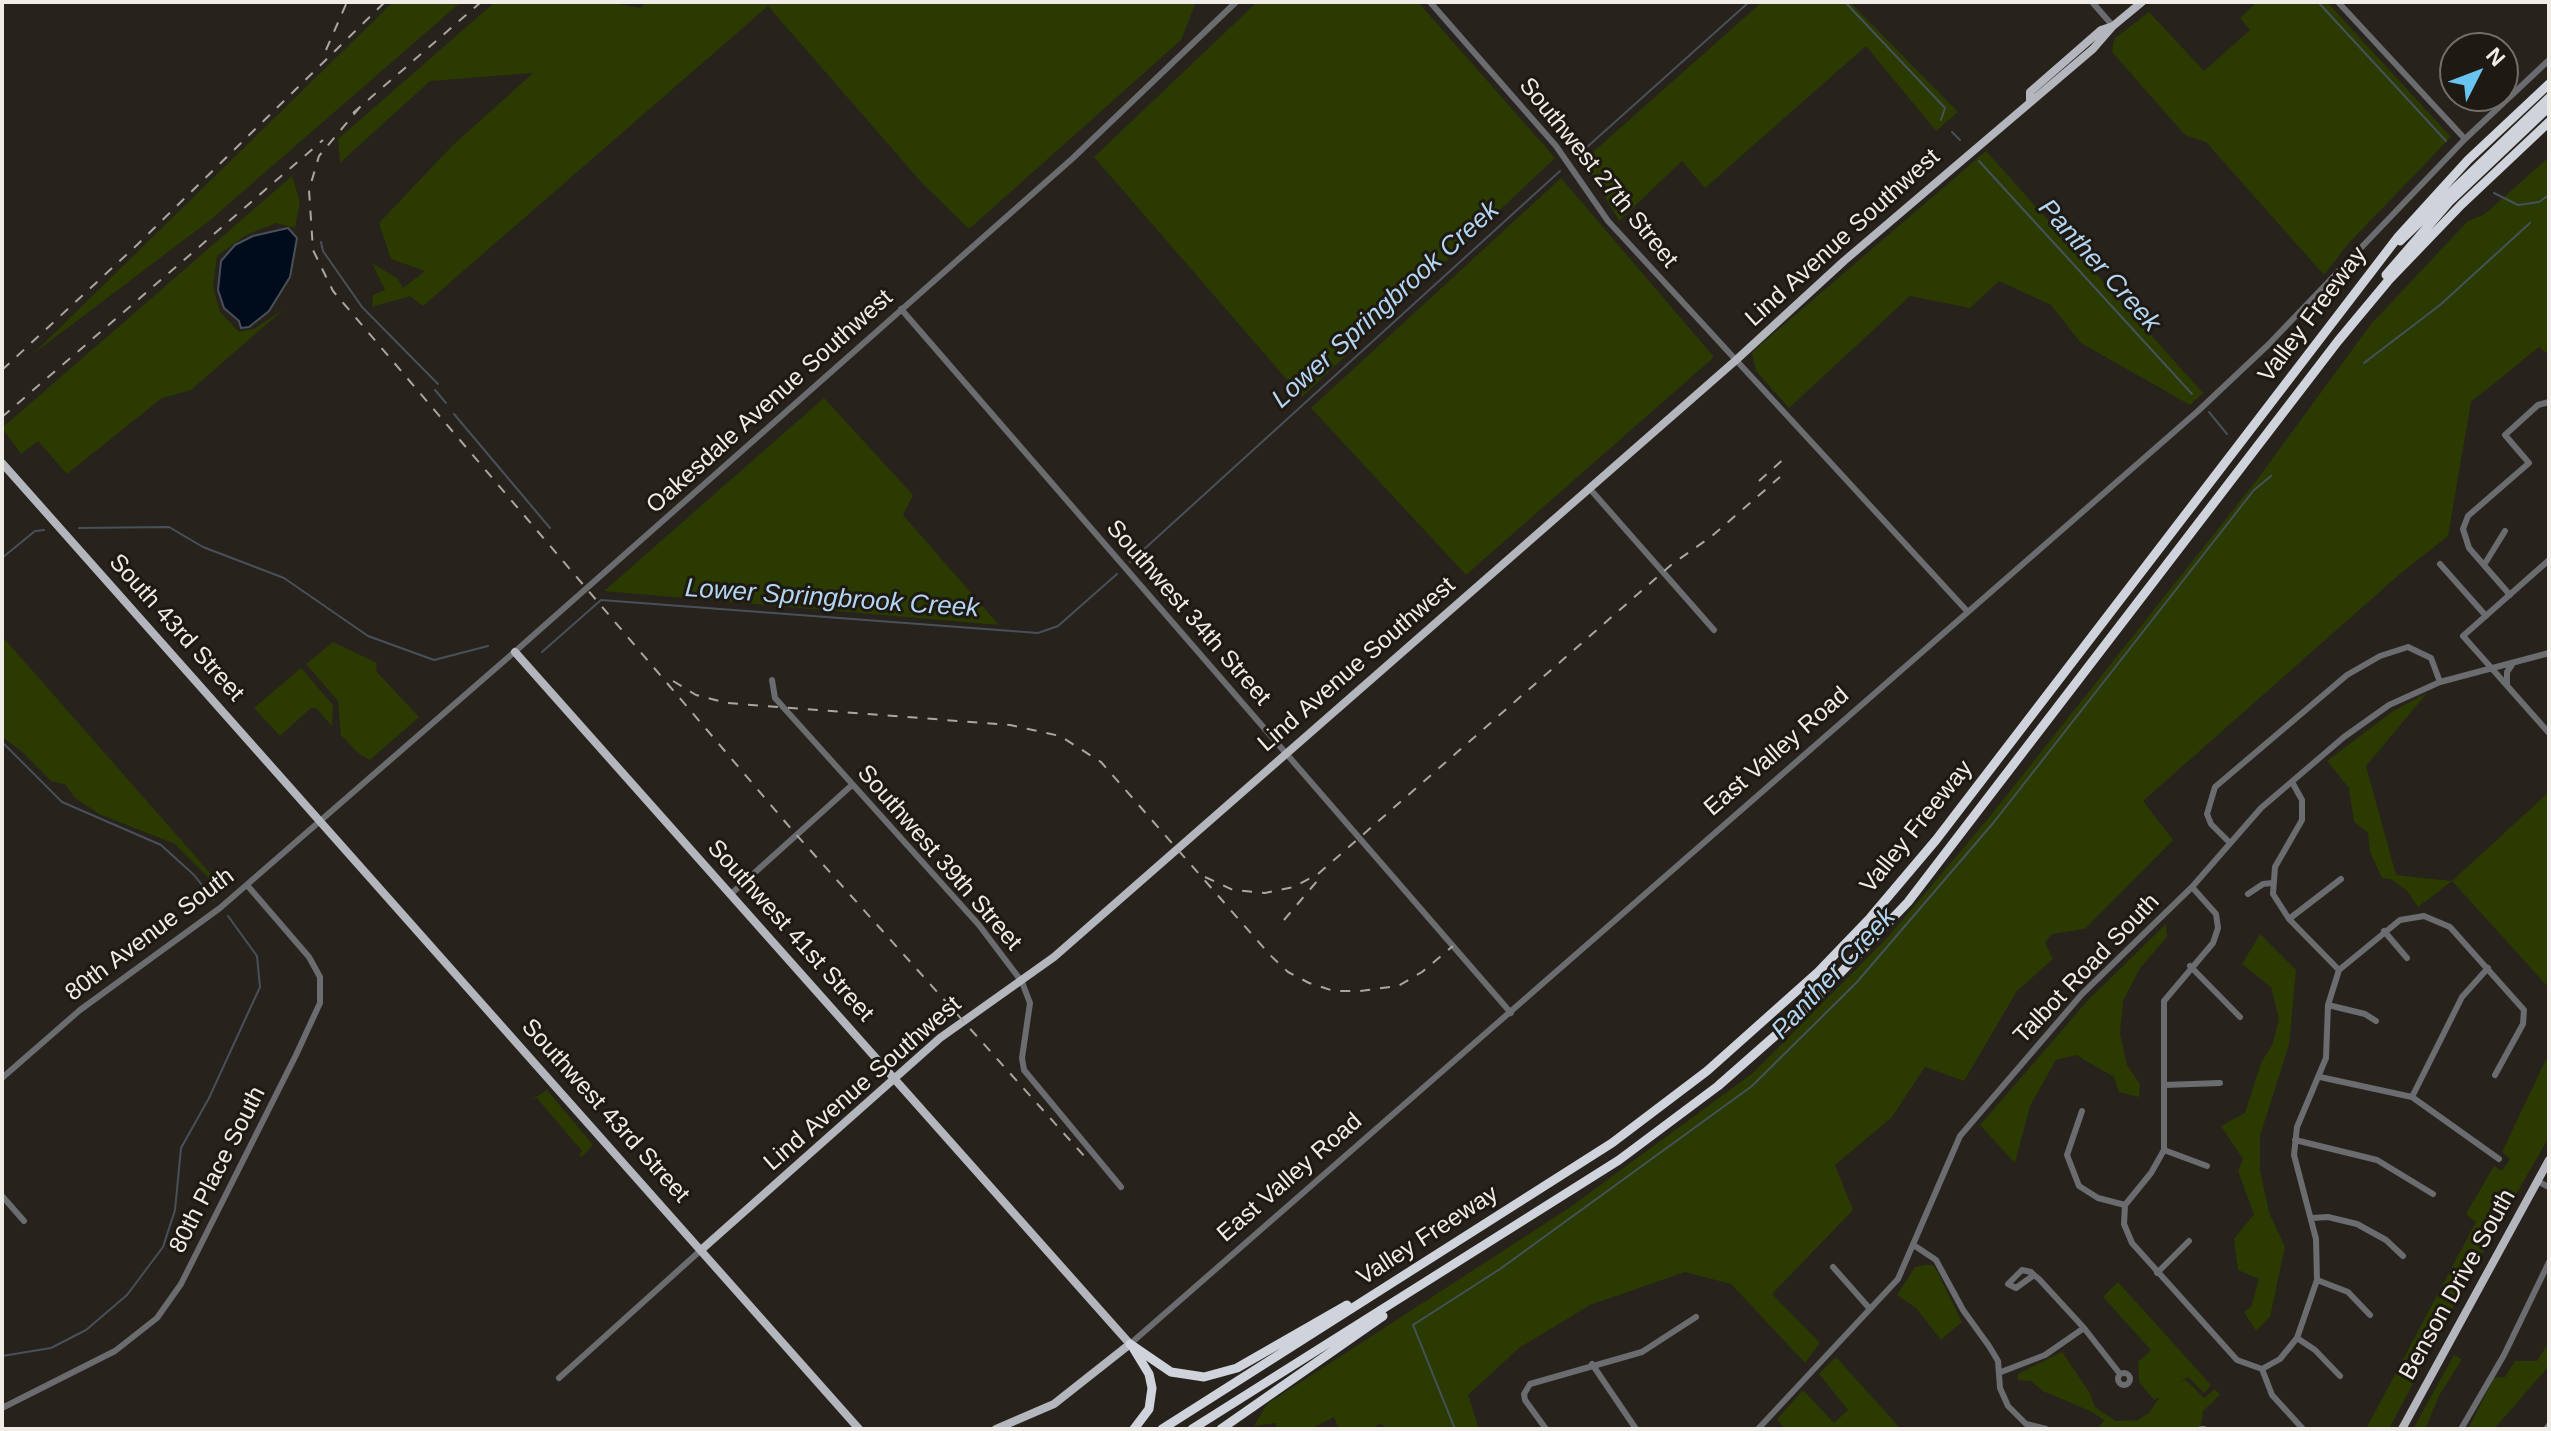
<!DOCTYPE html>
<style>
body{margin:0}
#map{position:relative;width:2551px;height:1431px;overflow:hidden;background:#28221c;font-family:Helvetica,sans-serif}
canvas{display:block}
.frame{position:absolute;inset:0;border:4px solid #f0ede9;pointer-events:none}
.north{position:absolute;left:2439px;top:32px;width:80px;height:80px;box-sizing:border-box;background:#1e1913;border:2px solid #726e69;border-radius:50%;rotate:48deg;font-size:22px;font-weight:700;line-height:32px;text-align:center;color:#f0ede9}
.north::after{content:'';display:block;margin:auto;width:28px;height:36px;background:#69c4f0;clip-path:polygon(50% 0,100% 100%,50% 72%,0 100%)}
</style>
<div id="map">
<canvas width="2551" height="1431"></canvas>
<div class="frame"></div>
<div class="north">N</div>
</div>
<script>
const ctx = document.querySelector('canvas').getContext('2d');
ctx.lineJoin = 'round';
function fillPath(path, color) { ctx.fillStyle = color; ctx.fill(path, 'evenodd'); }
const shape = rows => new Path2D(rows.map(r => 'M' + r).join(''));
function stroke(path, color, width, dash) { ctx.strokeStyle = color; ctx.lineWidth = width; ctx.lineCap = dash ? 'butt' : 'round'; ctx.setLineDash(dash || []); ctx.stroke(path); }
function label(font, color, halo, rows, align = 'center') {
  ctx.font = font + ' Helvetica,sans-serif'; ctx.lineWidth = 6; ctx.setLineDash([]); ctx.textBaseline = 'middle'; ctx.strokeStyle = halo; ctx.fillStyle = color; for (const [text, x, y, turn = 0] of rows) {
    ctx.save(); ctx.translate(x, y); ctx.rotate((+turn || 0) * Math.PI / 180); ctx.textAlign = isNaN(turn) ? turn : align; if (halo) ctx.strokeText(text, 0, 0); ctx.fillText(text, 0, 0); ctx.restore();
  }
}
fillPath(shape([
 [393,2,461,2,209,221,33,354],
 [495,2,609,2,641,8,646,2,1196,2,1181,40,969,229,922,183,768,6,423,306,410,296,372,307,373,295,385,290,372,263,398,279,403,288,425,271,391,259,379,223,452,146,533,73,430,81,340,163,338,139],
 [1257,2,1418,2,1555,158,1302,397,1094,157],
 [1762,2,1850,2,1958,112,1936,131,1866,46,1705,188,1682,161,1619,221,1584,160],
 [2257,2,2327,2,2451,137,2348,244,2324,275,2206,142,2185,135,2112,52,2114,39,2149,12,2204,71,2250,30,2240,18],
 [1986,151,2203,393,2190,405,2081,343,2051,305,1999,281,1970,308,1910,296,1789,408,1756,371,1752,352],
 [2549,157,2549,355,2539,347,2471,402,2448,536,2401,573,2143,801,2173,840,2085,929,2052,934,2045,943,2053,959,2017,991,1964,1081,1925,1067,1892,1117,1835,1165,1853,1210,1772,1294,1820,1343,1805,1363,1731,1284,1685,1272,1590,1305,1519,1348,1468,1395,1479,1429,1387,1429,1380,1423,1373,1429,1339,1429,1334,1417,1311,1429,1275,1429,1277,1423,1254,1426,1267,1404,1569,1208,1753,1073,1888,937,1987,820,2256,481,2371,324,2468,221,2485,214],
 [292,176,300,202,295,228,276,223,246,235,217,256,213,287,220,312,239,332,254,329,284,309,191,390,162,398,67,474,38,441,21,454,2,428],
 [1561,178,1714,357,1466,575,1311,408],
 [824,398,913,495,903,515,999,625,604,591],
 [2,636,224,889,215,897,208,877,175,844,99,814,74,797,66,785,51,781,20,750,2,737],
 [333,642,377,663,376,671,419,717,370,760,359,754,341,735,338,701,306,664],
 [301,668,333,705,332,726,316,708,311,708,280,736,254,708],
 [2427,693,2366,766,2396,875,2452,881,2549,792,2549,988,2452,881,2418,907,2407,891,2391,879,2382,878,2370,852,2368,833,2354,822,2349,788,2327,761,2393,711],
 [2166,924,2167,937,2140,968,2123,1001,2120,1033,2127,1065,2140,1084,2139,1097,2119,1092,2114,1077,2076,1055,2056,1060,2030,1106,2015,1163,1980,1125,2089,999],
 [2260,934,2296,970,2289,1045,2260,1136,2260,1170,2269,1212,2285,1247,2270,1317,2256,1331,2244,1312,2251,1307,2259,1279,2238,1270,2234,1239,2254,1214,2238,1171,2243,1159,2221,1126,2245,1113,2261,1063,2273,1043,2279,1019,2271,987,2242,964],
 [2549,1053,2549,1137,2469,1277,2389,1429,2366,1429,2476,1222,2466,1214,2494,1166,2502,1171,2510,1159,2502,1152],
 [547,1090,593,1145,582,1157,579,1155,582,1151,537,1098,531,1100],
 [1926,1265,1933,1265,1938,1273,1962,1322,1941,1340,1916,1308,1897,1295,1915,1267],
 [2118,1282,2211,1385,2204,1393,2188,1377,2179,1383,2186,1380,2204,1398,2215,1389,2220,1395,2203,1411,2201,1425,2195,1429,2098,1429,2104,1420,2092,1412,2043,1391,2031,1381,2018,1380,2018,1374,2062,1352,2090,1393,2095,1407,2116,1421,2138,1420,2149,1413,2160,1397,2154,1400,2139,1382,2138,1362,2151,1350,2103,1297],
 [2549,1342,2549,1366,2494,1429,2468,1429,2494,1378,2505,1377,2515,1361,2537,1361],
 [2454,1355,2462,1359,2440,1394,2425,1429,2413,1429],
 [1836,1357,1901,1429,1785,1429,1777,1419,1803,1390,1834,1423,1848,1410,1819,1374]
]), '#2a3a00');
const water = shape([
 [288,228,297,238,290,277,269,311,249,327,241,328,239,321,224,308,218,290,221,261,235,245,253,236,288,228]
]);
fillPath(water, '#000c1b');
stroke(water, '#485059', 2);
stroke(shape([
 [1845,2,1945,108,1941,120],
 [2318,2,2446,141],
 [1952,132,1960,140],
 [1577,156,1749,2],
 [1979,161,2192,394],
 [2494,193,2518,205,2539,202,2549,195],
 [321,242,323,251,362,307,438,384],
 [2364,363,2440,305,2530,223],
 [435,390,446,403],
 [2209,412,2227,434],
 [454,414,550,528],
 [79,528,169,527,203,547,284,578,368,636,434,660,488,646],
 [2,558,35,531,44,530],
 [1130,562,1560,171],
 [542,652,601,600,1038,633,1058,626,1117,574],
 [2,742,62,802,161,845,194,875,213,899],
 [2,1356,51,1348,86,1330,127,1295,163,1247,175,1210,181,1148,209,1098,260,987,257,956,228,916],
 [1455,1429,1413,1325,1500,1269,1752,1086,1857,982,1994,822,2254,490,2271,476]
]), '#485059', 2);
stroke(shape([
 [1430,2,1556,146,1608,221,1967,611],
 [2092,2,2113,26],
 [2338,2,2465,139],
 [901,309,1511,1013],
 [1590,489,1714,630],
 [2549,560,2463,636,2549,733],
 [2440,564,2486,616],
 [2484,565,2505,531],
 [2510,595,2469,548,2463,529,2468,516,2529,463,2505,435,2538,405,2549,402],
 [772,680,775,698,979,925,1022,982,1030,1003,1022,1058,1024,1070,1121,1187],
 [2507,684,2507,672,2513,663],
 [2292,782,2302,800,2302,820,2275,867,2273,894,2289,919,2339,970],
 [2229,842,2211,824,2207,814,2215,787,2347,675,2380,656,2408,647,2431,658,2440,682],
 [731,894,852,785],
 [2248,894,2263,884,2272,883],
 [2289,919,2341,879],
 [2384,931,2407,958],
 [2190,966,2240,1017],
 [2328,1005,2365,1014,2376,1021],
 [2320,1077,2412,1097,2499,1159],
 [2,1078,80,1010,220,908,519,648,1073,158,1236,2],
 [2164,1085,2220,1083],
 [2412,1097,2462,997,2488,968],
 [2082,1111,2067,1155,2079,1186,2098,1198,2125,1205,2124,1224,2132,1243,2237,1360,2262,1369],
 [2295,1140,2377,1160,2433,1194],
 [2164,1150,2207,1166],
 [2537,1181,2549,1187],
 [2,1196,24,1221],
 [2125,1205,2151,1173,2164,1150,2164,1001,2213,943,2218,928,2216,914,2192,887],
 [2312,1218,2328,1217,2357,1224,2386,1240,2403,1256],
 [1915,1246,1936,1260,1963,1310,1989,1346,1998,1361,2000,1388,2008,1406,2026,1424,2046,1429],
 [1833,1267,1870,1309],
 [2157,1273,2189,1241],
 [2034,1275,2016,1288,2008,1284,2022,1270,2031,1272,2034,1275,2039,1279,2084,1328,2120,1374],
 [2317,1280,2348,1292,2370,1315],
 [2297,1338,2315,1350,2340,1376],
 [1130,1344,2198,411,2268,345,2465,139,2549,60],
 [1592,1364,1636,1429],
 [2262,1369,2280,1359,2297,1338,2317,1280,2316,1239,2294,1155,2297,1127,2326,1058,2328,1005,2339,970,2400,920,2424,916,2450,927,2524,1010,2523,1024,2495,1075],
 [2262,1369,2272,1395,2303,1429],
 [2001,1372,2045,1355,2084,1328],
 '2118 1379a6 6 0 1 1 12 0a6 6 0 1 1-12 0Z',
 [559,1378,701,1250],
 [2,1408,115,1351,157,1318,181,1284,296,1055,320,1003,320,977,309,957,247,885],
 [1546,1429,1525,1400,1524,1394,1530,1384,1642,1352,1696,1317],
 [1758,1429,1898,1279,1960,1136,2082,994,2192,887,2261,808,2344,737,2389,705,2440,682,2549,653],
 [2201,1429,2204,1429],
 [2461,1429,2504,1355,2549,1262],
 [2546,1429,2549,1425]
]), '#6a6c70', 6);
stroke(shape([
 [2030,101,2030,92,2101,30,2113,26,2142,2],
 [2,463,859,1429],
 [515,652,1130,1344,1054,1404,996,1429],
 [701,1250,940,1038,1054,957,1735,361,1844,261,2093,49,2113,26],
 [2402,1429,2549,1160]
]), '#b3b6bd', 8);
stroke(shape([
 [2400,241,2549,98],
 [2386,275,2449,202,2549,107],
 [1130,1344,1171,1372,1204,1377,1237,1368,1347,1305],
 [1132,1346,1149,1374,1152,1388,1149,1409,1134,1429],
 [1162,1429,1612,1143,1707,1071,1818,972,1870,918,1936,840,2398,237,2468,160,2549,84],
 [1192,1429,1619,1160,1718,1086,1810,1005,1908,902,2338,341,2388,281,2461,205,2549,122],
 [1221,1429,1383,1316]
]), '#cfd3dc', 9);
stroke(shape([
 [326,50,347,2],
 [360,107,319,156,309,190,313,250,333,291,793,831,1085,1157],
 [353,113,481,2],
 [2,370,138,244,385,2],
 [2,417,323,140],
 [1759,481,1786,457],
 [673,681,696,695,727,703,1010,725,1060,736,1101,762,1270,955,1288,972,1309,983,1334,991,1360,991,1398,986,1422,972,1453,946],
 [1205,877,1233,890,1265,893,1294,887,1318,874,1671,565,1712,536,1780,477],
 [1284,920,1318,880]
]), '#aaa6a2', 2, [10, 10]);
label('24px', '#f0ede9', '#1e1913', [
 ["Southwest 27th Street",1598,173,51],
 ["Lind Avenue Southwest",1843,238,-42],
 ["Valley Freeway",2313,315,-53],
 ["Oakesdale Avenue Southwest",770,402,-42],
 ["Southwest 34th Street",1188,613,49],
 ["South 43rd Street",176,628,48],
 ["Lind Avenue Southwest",1357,665,-41],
 ["East Valley Road",1777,752,-41],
 ["Valley Freeway",1917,827,-51],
 ["Southwest 39th Street",939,858,49],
 ["Southwest 41st Street",790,931,48],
 ["80th Avenue South",150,935,-37],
 ["Talbot Road South",2087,969,-46],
 ["Lind Avenue Southwest",863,1084,-41],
 ["Southwest 43rd Street",605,1111,48],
 ["80th Place South",218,1170,-63],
 ["East Valley Road",1290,1178,-41],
 ["Valley Freeway",1428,1236,-33],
 ["Benson Drive South",2458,1285,-61]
]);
label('italic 26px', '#b3d6f2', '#1e1913', [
 ["Panther Creek",2099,266,48],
 ["Lower Springbrook Creek",1386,305,-42],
 ["Lower Springbrook Creek",832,599,4],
 ["Panther Creek",1834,974,-47]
]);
</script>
